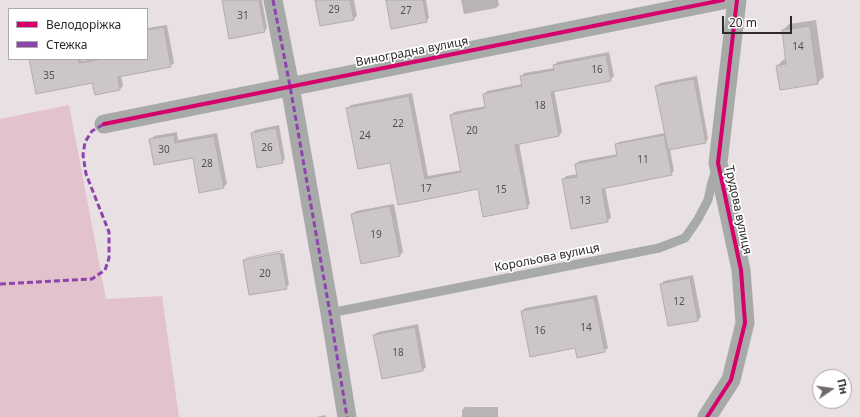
<!DOCTYPE html>
<meta charset="utf-8">
<style>
body{margin:0}
#map{position:relative;width:860px;height:417px;overflow:hidden;background:#e8e0e2;font-family:"Noto Sans",sans-serif}
canvas{display:block}
.legend{position:absolute;left:8px;top:8px;width:140px;height:52px;box-sizing:border-box;background:#fff;border:1px solid #aca9aa;margin:0;padding:5px 7px;list-style:none;font-size:12px;color:#2f292b}
.legend li{display:flex;align-items:center;gap:8px;height:20px}
.legend b{width:20px;border:1px solid #aca9aa}
.north{position:absolute;left:812px;top:369px;width:40px;height:40px;box-sizing:border-box;background:#fff;border:1px solid #aca9aa;border-radius:50%;rotate:77deg;font-size:11px;font-weight:700;line-height:16px;text-align:center;color:#2f292b}
.north::after{content:'';display:block;margin:auto;width:14px;height:18px;background:#70696b;clip-path:polygon(50% 0,100% 100%,50% 72%,0 100%)}
.scale{position:absolute;left:722px;top:16px;width:70px;height:18px;box-sizing:border-box;border:2px solid #2f292b;border-top:0;padding-left:5px;font-size:12px;line-height:14px;white-space:nowrap;color:#2f292b;-webkit-text-stroke:3px #fff;paint-order:stroke}
</style>
<div id="map">
<canvas width="860" height="417"></canvas>
<ul class="legend">
<li><b style="height:5px;background:#d6006c"></b>Велодоріжка</li>
<li><b style="height:5px;background:#8e44ad"></b>Стежка</li>
</ul>
<div class="north">Пн</div>
<div class="scale">20 m</div>
</div>
<script>
const ctx = document.querySelector('canvas').getContext('2d');
ctx.lineJoin = 'round';
function fillPath(path, color) { ctx.fillStyle = color; ctx.fill(path, 'evenodd'); }
const shape = rows => new Path2D(rows.map(r => 'M' + r).join(''));
function stroke(path, color, width, dash) { ctx.strokeStyle = color; ctx.lineWidth = width; ctx.lineCap = dash ? 'butt' : 'round'; ctx.setLineDash(dash || []); ctx.stroke(path); }
function label(font, color, halo, rows, align = 'center') {
  ctx.font = font + ' "Noto Sans",sans-serif'; ctx.lineWidth = 3.5; ctx.setLineDash([]); ctx.textBaseline = 'middle'; ctx.strokeStyle = halo; ctx.fillStyle = color; for (const [text, x, y, turn = 0] of rows) {
    ctx.save(); ctx.translate(x, y); ctx.rotate((+turn || 0) * Math.PI / 180); ctx.textAlign = isNaN(turn) ? turn : align; if (halo) ctx.strokeText(text, 0, 0); ctx.fillText(text, 0, 0); ctx.restore();
  }
}
fillPath(shape([
 [69,105,106,299,162,296,179,417,0,417,0,119]
]), '#e2c2cc');
fillPath(shape([
 [224,0,262,0,267,28,264,31],
 [316,0,354,0,357,16,353,19],
 [387,0,426,0,429,18,426,21],
 [461,0,498,0,499,5,496,8,464,14],
 [816,20,824,77,817,83,777,66,784,59,787,59,783,30,789,24],
 [167,25,174,63,170,66,121,76,123,86,120,89,93,82,30,59,82,59,82,61,92,59,147,59,147,28],
 [609,52,614,76,610,80,554,90,562,132,559,135,519,143,530,204,527,207,479,188,398,203,391,162,347,109,351,105,412,93,428,176,462,170,451,115,454,112,486,106,484,94,487,91,522,84,521,77,524,73,554,68,554,66,557,62],
 [697,76,708,139,705,142,670,149,674,171,671,174,605,187,611,218,607,221,563,180,566,176,578,174,576,164,579,161,618,154,616,145,619,142,665,133,656,86,660,83],
 [279,125,285,159,282,162,252,133,255,130],
 [177,132,178,140,217,133,227,184,223,187,194,157,151,140,154,136],
 [394,204,403,252,400,255,362,263,352,214,356,211],
 [283,250,283,251,247,258,247,260,284,253,289,284,286,288,244,260,248,257],
 [693,275,701,317,698,320,669,325,661,284,664,281],
 [597,295,608,348,604,351,576,347,522,311,525,308],
 [418,324,426,367,423,370,374,335,378,332],
 [465,407,498,407,498,417,462,417,462,410],
 [326,415,326,417,316,417]
]), '#0003');
const building = shape([
 [222,0,259,0,265,32,229,39,222,0],
 [315,0,350,0,354,20,320,26,315,0],
 [386,0,423,0,427,22,391,29,386,0],
 [810,26,818,84,780,90,776,66,786,64,782,30,810,26],
 [164,27,171,67,118,77,120,90,95,95,92,83,36,94,29,59,78,59,79,63,103,59,147,59,147,30,164,27],
 [606,55,611,81,551,92,559,136,515,145,528,208,483,217,478,189,398,205,390,163,358,169,346,108,409,96,425,179,461,172,450,115,485,108,483,94,522,86,520,76,554,70,553,65,606,55],
 [694,79,706,143,668,150,655,86,694,79],
 [276,128,283,163,257,168,251,133,276,128],
 [174,135,175,143,214,136,224,188,199,193,193,158,154,165,149,139,174,135],
 [664,135,672,175,602,189,608,222,571,229,562,179,577,177,575,164,617,156,615,144,664,135],
 [390,206,400,256,361,264,351,214,390,206],
 [280,253,287,289,249,295,243,260,280,253],
 [690,278,698,321,668,326,660,284,690,278],
 [594,298,605,352,577,358,575,348,530,357,521,311,594,298],
 [415,327,423,371,382,379,373,335,415,327]
]);
fillPath(building, '#ccc6c8');
stroke(building, '#b2acad', 1);
stroke(shape([
 [330,313,659,248,685,238,698,219,708,200,712,182,716,170]
]), '#a8aaa9', 9);
stroke(shape([
 [273,0,290,86,330,313,347,417],
 [104,124,723,0],
 [707,417,731,380,745,323,741,270,718,163,737,0]
]), '#a8aaa9', 19);
stroke(shape([
 [273,0,290,86,330,313,347,417],
 [0,284,92,279,105,270,109,258,109,232,86,174,83,155,85,142,92,131,104,124]
]), '#8e44ad', 3, [6, 3]);
stroke(shape([
 [104,124,723,0],
 [707,417,731,380,745,323,741,270,718,163,737,0]
]), '#d6006c', 4);
label('10px', '#565052', null, [
 ["29",334,10],
 ["27",406,11],
 ["31",243,16],
 ["14",798,47],
 ["16",597,70],
 ["35",49,76],
 ["18",540,106],
 ["22",398,124],
 ["20",472,131],
 ["24",365,136],
 ["26",267,148],
 ["30",164,150],
 ["11",643,160],
 ["28",207,164],
 ["17",426,189],
 ["15",501,190],
 ["13",585,201],
 ["19",376,235],
 ["20",265,274],
 ["12",679,302],
 ["14",586,328],
 ["16",540,331],
 ["18",398,353]
]);
label('12px', '#2f292b', '#fff', [
 ["Виноградна вулиця",412,52,-11],
 ["Трудова вулиця",738,210,78],
 ["Корольова вулиця",547,258,-11]
]);
</script>
